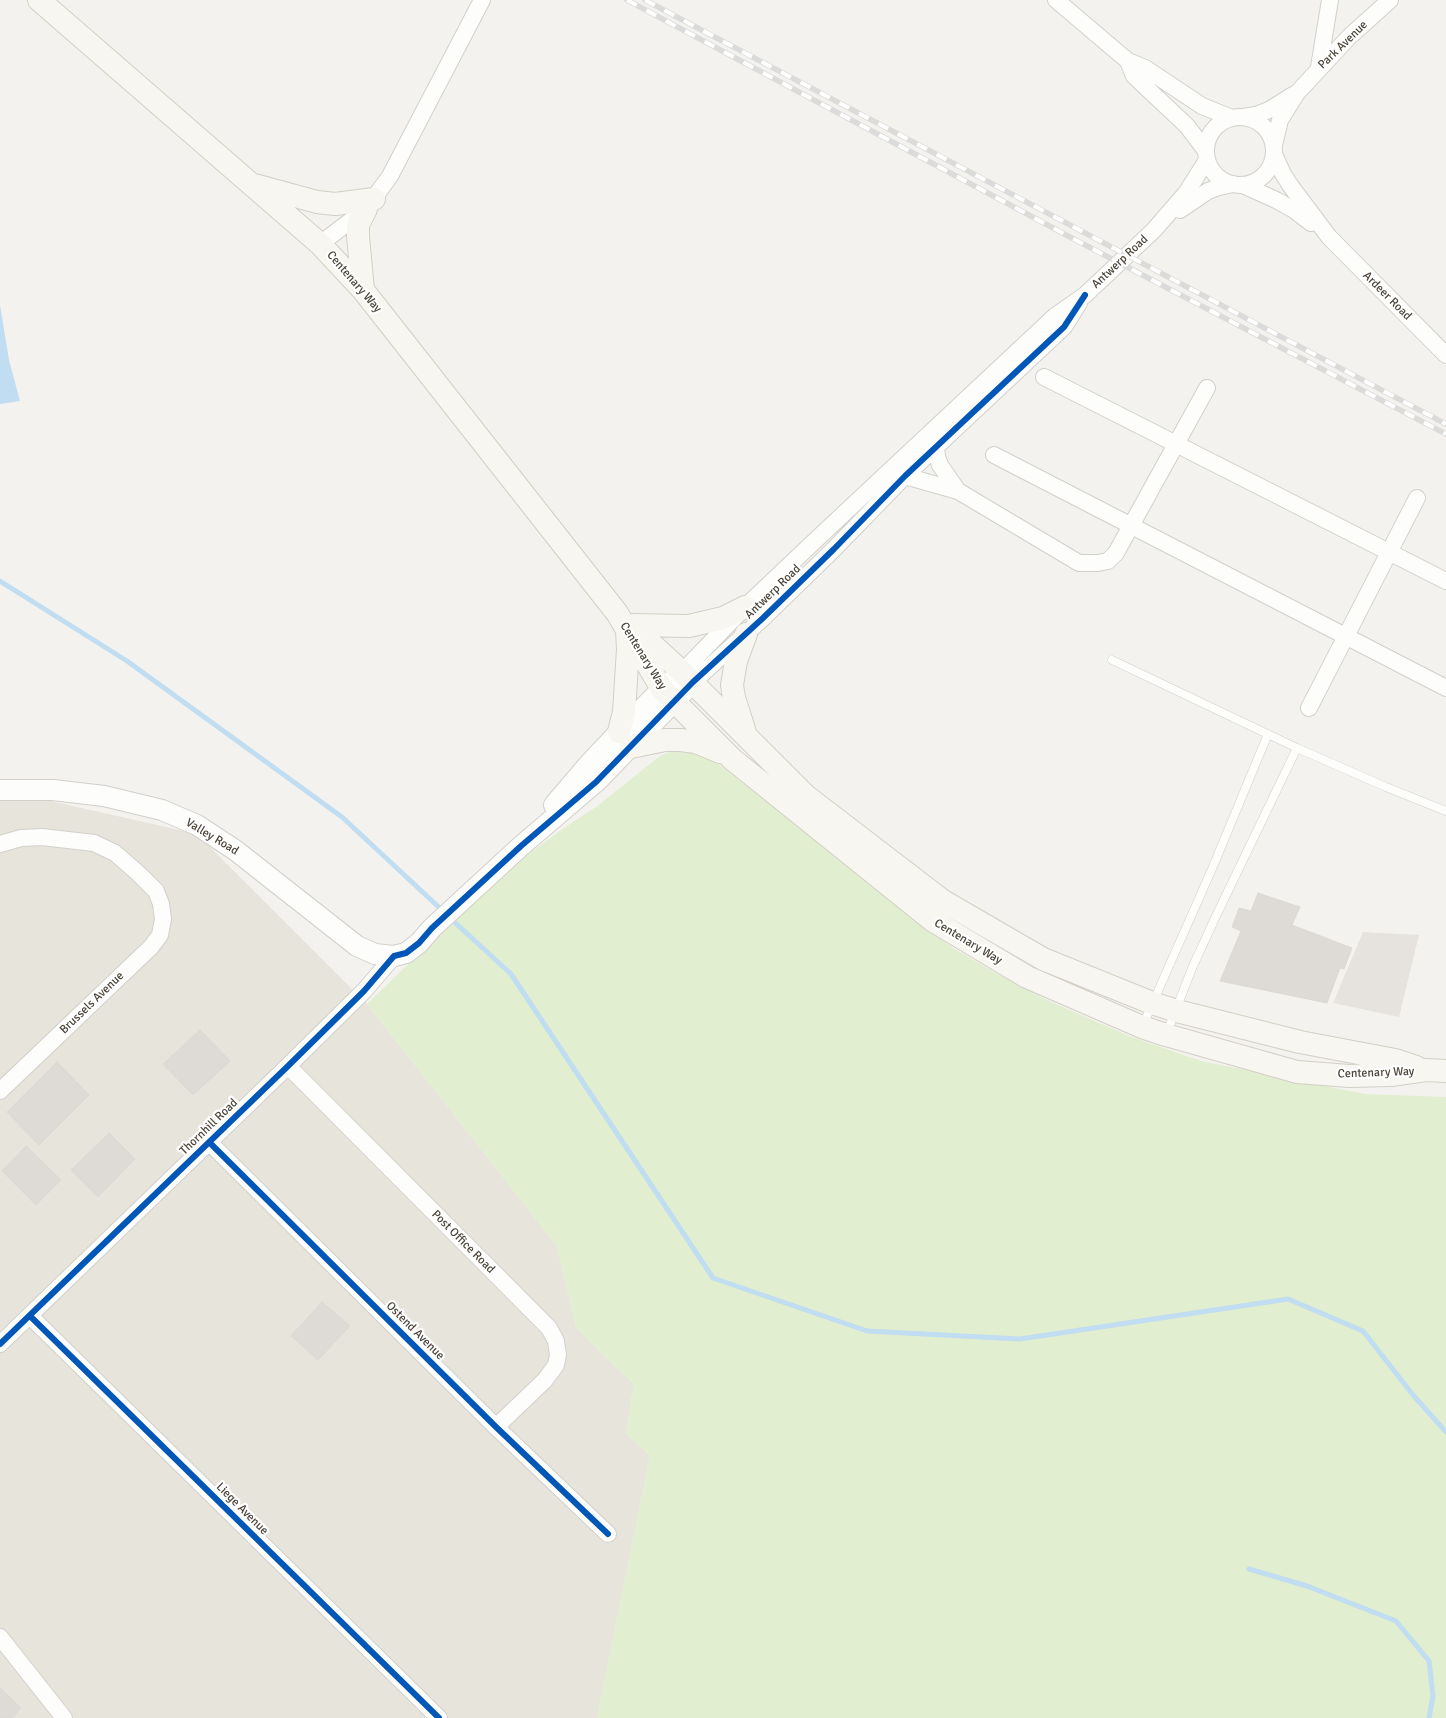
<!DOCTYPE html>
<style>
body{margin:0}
canvas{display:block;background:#f4f2ee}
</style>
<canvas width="1446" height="1718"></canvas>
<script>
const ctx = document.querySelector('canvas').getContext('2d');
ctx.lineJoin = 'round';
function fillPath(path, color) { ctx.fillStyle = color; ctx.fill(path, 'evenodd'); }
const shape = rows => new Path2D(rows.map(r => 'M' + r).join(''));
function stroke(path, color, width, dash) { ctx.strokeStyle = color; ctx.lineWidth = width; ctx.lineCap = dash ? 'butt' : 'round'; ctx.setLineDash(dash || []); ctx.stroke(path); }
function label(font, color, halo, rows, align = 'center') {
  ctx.font = font + ' Signika,sans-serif'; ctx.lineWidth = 4.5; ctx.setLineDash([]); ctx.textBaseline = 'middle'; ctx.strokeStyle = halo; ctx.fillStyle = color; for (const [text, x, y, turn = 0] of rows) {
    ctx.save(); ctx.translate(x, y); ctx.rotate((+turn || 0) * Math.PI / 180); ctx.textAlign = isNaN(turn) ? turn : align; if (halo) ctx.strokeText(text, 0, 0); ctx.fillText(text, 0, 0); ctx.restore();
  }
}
fillPath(shape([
 [24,795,197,834,367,1004,557,1246,576,1327,600,1352,634,1384,626,1433,650,1456,597,1718,0,1718,0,799]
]), '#e7e4dc');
fillPath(shape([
 [682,750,698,753,712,759,953,948,996,973,1047,1000,1129,1036,1201,1061,1365,1094,1446,1097,1446,1718,597,1718,650,1456,626,1433,634,1384,600,1352,576,1327,557,1246,367,1004,502,874,561,830,596,807,660,756,672,751]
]), '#e1eecf');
fillPath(shape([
 [1363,932,1419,935,1399,1017,1333,1003]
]), '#e6e3df');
fillPath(shape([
 [0,305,9,360,20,401,0,404]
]), '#c0ddf1');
stroke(shape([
 [0,581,127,661,342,817,444,912],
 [450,918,511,974,713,1278,867,1331,1020,1339,1288,1299,1363,1331,1413,1395,1446,1432],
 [1249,1569,1307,1586,1396,1621,1429,1661,1433,1696,1429,1718]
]), '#c0ddf1', 5);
const building = shape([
 [1258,893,1300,907,1292,925,1352,948,1344,969,1340,968,1327,1003,1220,981,1241,931,1232,927,1239,908,1251,911,1258,893],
 [200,1030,230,1061,193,1095,163,1064,200,1030],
 [57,1062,89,1095,39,1145,7,1112,57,1062],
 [109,1133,135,1159,98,1197,71,1170,109,1133],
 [26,1146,61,1180,36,1205,2,1171,26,1146],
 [322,1302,350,1326,318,1360,291,1336,322,1302],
 [0,1688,21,1708,12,1718,0,1718,0,1688]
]);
fillPath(building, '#dedbd6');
stroke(building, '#dcd9d4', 1);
const service = shape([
 [1112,660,1297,748,1386,787,1446,811],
 [1143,1025,1212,869,1268,734],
 [1167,1032,1193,966,1216,916,1297,748]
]);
const minor = shape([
 [1056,0,1128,61,1145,68,1202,106,1232,118],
 [1128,61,1134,76,1187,126,1206,151],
 [1319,67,1330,0],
 [1243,117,1256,115,1269,110,1293,95],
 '1206 151a34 34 0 1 1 68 0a34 34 0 1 1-68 0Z',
 [1274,145,1280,120,1297,93,1349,37,1390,0],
 [1274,154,1283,174,1290,185,1329,237,1446,355],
 [1243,185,1276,200,1294,210,1311,223],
 [1180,210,1208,191,1219,187,1233,184],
 [320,244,366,209,390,176,482,0],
 [1044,377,1446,581],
 [936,448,937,456,940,465,958,491],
 [994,455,1446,688],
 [905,476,958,491,1079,563,1098,563,1108,561,1116,553,1207,388],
 [682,672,745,607,821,535,1055,316,1085,295,1154,230,1186,193,1207,160],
 [693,682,763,618,834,549,905,476,1064,327,1079,303],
 [1309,708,1417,498],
 [0,844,21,838,42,837,94,843,115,853,139,874,156,891,161,904,163,919,160,935,151,947,0,1091],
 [288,1066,549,1328,556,1341,558,1355,556,1365,545,1380,496,1427],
 [209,1142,496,1427,608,1534],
 [30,1316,439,1718],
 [0,1344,288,1066,364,991,394,956],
 [0,1637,64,1718]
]);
const tertiary = shape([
 [0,790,53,790,104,796,162,810,197,825,235,850,357,946,375,954,394,956,406,953,419,943,432,928,521,846,596,782,693,682],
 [554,805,589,764,619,732,662,689,682,672]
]);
const secondary = shape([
 [39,0,320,244,363,290,617,613,662,689,732,759,932,920,1027,977,1142,1027,1166,1035,1297,1072,1349,1076,1391,1075,1426,1070,1446,1071],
 [255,185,317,202,335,204,374,199],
 [363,290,358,236,358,225,366,209],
 [631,625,689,626,723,618,745,607],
 [632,626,682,672,806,796,943,901,1043,959,1152,1003,1177,1011,1300,1042,1395,1060,1416,1067],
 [744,729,734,698,732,685,736,661,746,634],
 [619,732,624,712,628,649,627,631],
 [631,747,665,740,680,740,696,742,720,752]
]);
stroke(service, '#d2d0cb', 9);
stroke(minor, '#d2d0cb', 18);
stroke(tertiary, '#d2d0cb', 22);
stroke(secondary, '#d3cfc5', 24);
stroke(service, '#fdfdfc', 8);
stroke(minor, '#fdfdfc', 16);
stroke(tertiary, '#fdfdfc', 20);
stroke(secondary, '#f7f6f1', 22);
const rail = shape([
 [627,0,1070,237,1446,434],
 [645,0,1446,424]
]);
stroke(rail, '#dbdbda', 5.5);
stroke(rail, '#fff', 4, [11]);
stroke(shape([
 [209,1142,496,1427,608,1534],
 [30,1316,439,1718],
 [0,1344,288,1066,364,991,394,956,406,953,419,943,432,928,521,846,596,782,693,682,763,618,834,549,905,476,1064,327,1085,295]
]), '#0057b8', 6);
label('12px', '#4b4439', '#fff', [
 ["Park Avenue",1343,45,-44],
 ["Antwerp Road",1120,262,-43],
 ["Centenary Way",354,282,49],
 ["Ardeer Road",1387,296,45],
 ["Antwerp Road",773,592,-44],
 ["Centenary Way",643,656,58],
 ["Valley Road",212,837,31],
 ["Centenary Way",968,942,31],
 ["Brussels Avenue",92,1003,-44],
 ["Centenary Way",1376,1073,-2],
 ["Thornhill Road",209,1127,-44],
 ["Post Office Road",463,1242,45],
 ["Ostend Avenue",415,1331,45],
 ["Liege Avenue",242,1509,45]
]);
</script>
